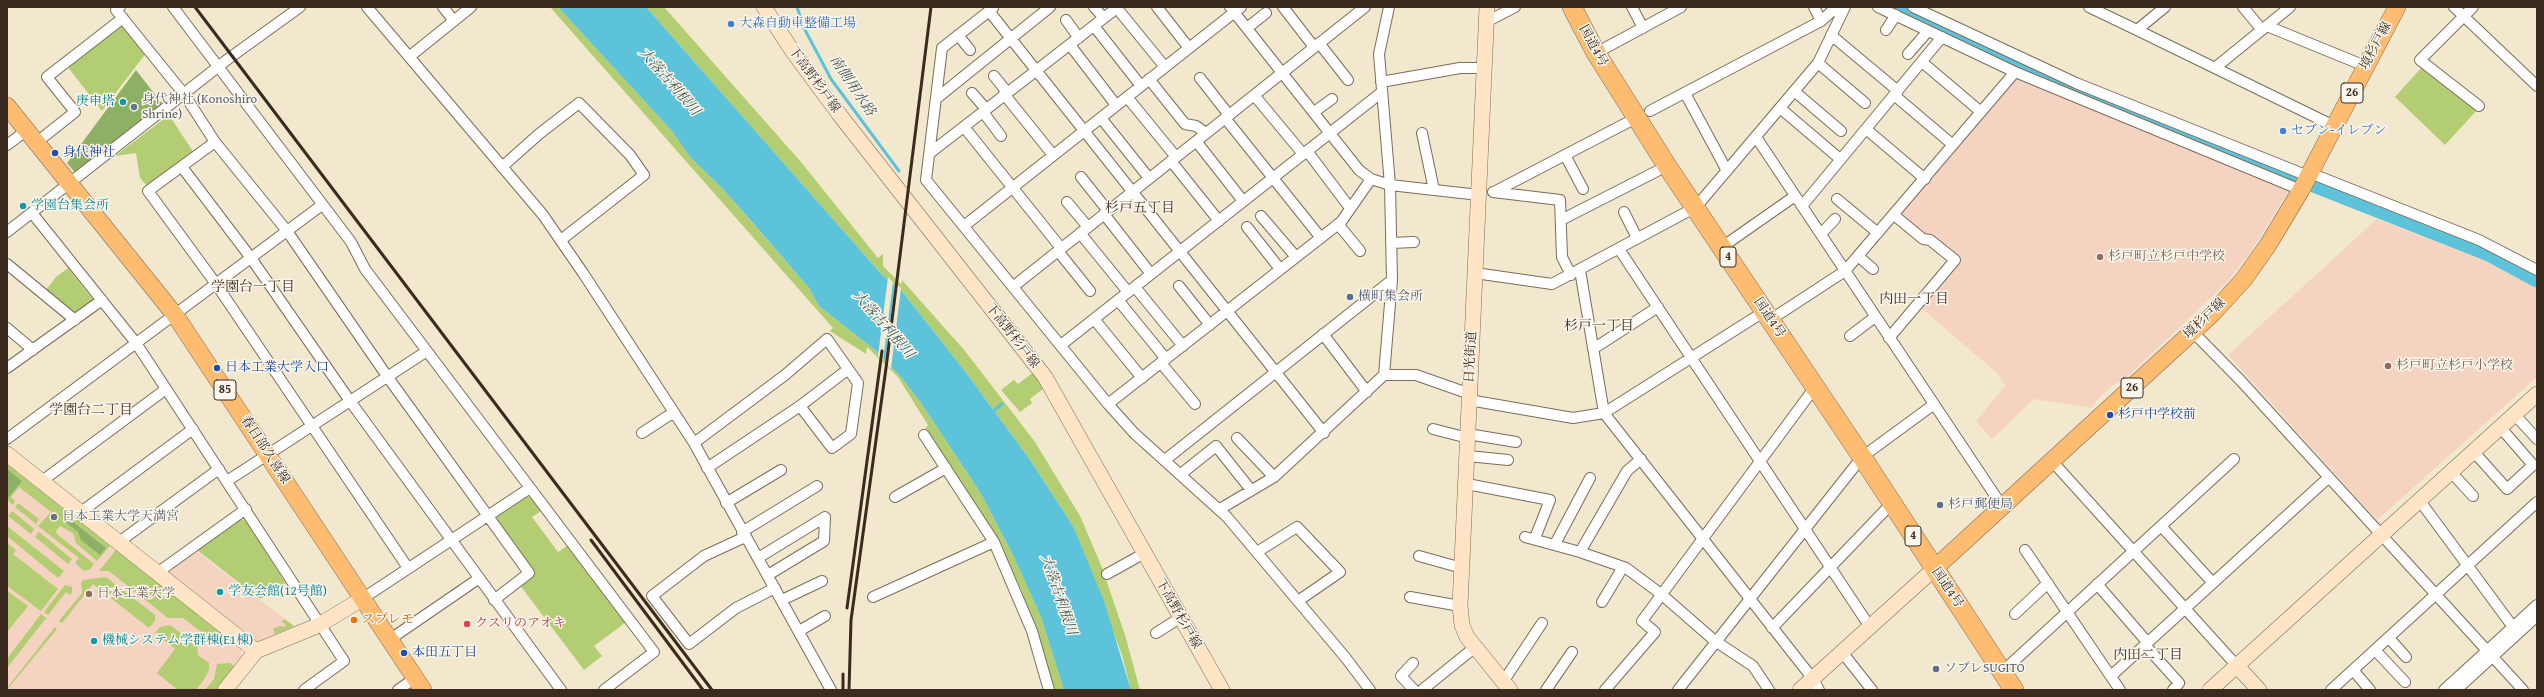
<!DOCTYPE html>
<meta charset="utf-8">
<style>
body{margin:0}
#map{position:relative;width:2544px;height:697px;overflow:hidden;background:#f1e8ce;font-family:"Gentium Book Plus",serif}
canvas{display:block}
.frame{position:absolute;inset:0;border:8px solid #3b2a1e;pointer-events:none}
</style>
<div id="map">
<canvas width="2544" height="697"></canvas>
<div class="frame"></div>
</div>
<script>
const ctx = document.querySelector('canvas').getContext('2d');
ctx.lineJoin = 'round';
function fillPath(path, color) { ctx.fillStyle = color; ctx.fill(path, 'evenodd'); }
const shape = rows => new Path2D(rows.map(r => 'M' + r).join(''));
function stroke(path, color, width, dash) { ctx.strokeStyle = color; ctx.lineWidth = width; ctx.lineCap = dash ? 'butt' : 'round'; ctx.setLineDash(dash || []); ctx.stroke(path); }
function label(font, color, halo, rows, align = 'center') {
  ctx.font = font + ' "Gentium Book Plus","Noto Serif JP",serif'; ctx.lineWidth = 3; ctx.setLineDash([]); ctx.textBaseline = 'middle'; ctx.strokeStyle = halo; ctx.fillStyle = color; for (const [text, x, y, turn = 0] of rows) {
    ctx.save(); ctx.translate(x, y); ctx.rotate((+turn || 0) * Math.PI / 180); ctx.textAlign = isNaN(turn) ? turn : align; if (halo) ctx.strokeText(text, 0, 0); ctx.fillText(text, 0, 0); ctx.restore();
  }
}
fillPath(shape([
 [2018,78,2291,187,2250,253,2226,283,2125,379,2112,386,2097,400,2092,408,2034,399,1992,439,1976,421,2005,386,1997,373,1921,308,1960,262,1898,215],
 [2377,219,2485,261,2537,289,2537,377,2377,520,2228,355],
 [7,464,241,649,242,659,217,690,7,690],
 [196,551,294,626,254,643,166,573]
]), '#f5d3c1');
fillPath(shape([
 [550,7,558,7,671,130,691,158,722,188,809,288,819,306,875,350,901,377,921,403,980,492,1013,555,1041,617,1064,690,1052,690,1022,592,997,542,925,429,928,425,898,377,867,347,866,354,830,331,833,328],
 [646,7,664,7,801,162,878,258,883,254,883,266,901,284,902,280,965,351,1035,442,1080,516,1101,565,1125,635,1140,690,1131,690,1122,655,1073,526,1028,457,964,370,901,290,883,276],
 [119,24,124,25,146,53,102,111,67,66],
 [2422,67,2477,110,2445,145,2395,97],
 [169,115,194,153,147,186,140,178,136,153,115,156],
 [68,268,93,300,74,315,45,291,56,277],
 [1034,372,1044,388,1030,399,1032,403,1020,412,1001,390,1014,380,1018,384],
 [7,464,110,546,97,561,76,543,73,533,60,526,56,531,57,534,94,564,89,570,84,571,75,563,79,558,38,526,51,512,19,487,11,497,15,501,13,505,7,500],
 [526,496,532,498,541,511,532,517,558,552,567,546,625,623,594,646,602,656,584,670,519,584,534,572,497,519,497,515],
 [18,503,39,519,36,524,15,507],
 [12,511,34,529,31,534,8,516],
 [239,519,246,521,286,584,260,599,197,550],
 [7,526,64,571,58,578,7,536],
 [39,532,72,559,68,564,35,537],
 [7,543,16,550,13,554,58,589,41,611,7,586],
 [116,550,226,637,219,646,183,618,168,618,109,571,99,571],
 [106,577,155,615,155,621,149,628,93,584,62,623,59,621,82,593,81,583,83,580],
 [65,585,72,587,72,592,70,595,66,592,48,615,44,612],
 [7,591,28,606,7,632],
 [41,614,46,618,7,668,7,659],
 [284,619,294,626,275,634,273,629,279,626,284,627,286,625,282,622],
 [170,625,197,645,198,655,209,663,209,670,205,678,196,690,178,690,157,673,175,649,155,633,160,627],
 [55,627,57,629,7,690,7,688],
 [230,663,235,667,217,690,205,690,214,679,217,664]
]), '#b3cd72');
fillPath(shape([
 [136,70,164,106,77,175,67,163],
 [7,469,22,481,8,498,7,497],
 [67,517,106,548,100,555,81,540,78,532,64,521]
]), '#8eb064');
fillPath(shape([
 [558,7,646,7,883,276,901,290,964,370,1028,457,1073,526,1104,601,1131,690,1064,690,1041,617,1013,555,980,492,921,403,901,377,875,350,819,306,809,288,752,222,722,188,691,158,671,130]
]), '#5dc3da');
fillPath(shape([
 [888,277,893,282,883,361,878,356],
 [895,283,901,288,891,369,885,363]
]), '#f1e8ce');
stroke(shape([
 [797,7,804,28,831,79,899,171],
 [991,413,1002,404]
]), '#5dc3da', 3);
stroke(shape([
 [1899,7,2029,71,2295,179,2314,184,2489,253,2537,279]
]), '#5dc3da', 17);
const street = shape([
 [120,7,116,10,184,94,215,142,287,231,387,376,529,573,494,600],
 [173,7,351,242,365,269,654,652,604,690],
 [367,7,543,215,583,273,694,443,831,690],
 [443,7,454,21],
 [1094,7,1104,18],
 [1116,7,1165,67],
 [1157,7,1189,48],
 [1230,7,1359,170,1371,179,1390,185,1479,195],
 [1283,7,1314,47],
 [1389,7,1379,54,1390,185,1392,280,1384,375,1416,375,1470,394],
 [1632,7,1643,28],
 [1814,7,1821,21],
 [1878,7,2015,72,2301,190],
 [1913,7,2076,83,2308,176],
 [2089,7,2137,30],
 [2165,7,2137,30,2334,126],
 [2243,7,2262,30],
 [2454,7,2537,86],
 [2473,7,2420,60,2479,106],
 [993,8,942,48,926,180,1108,404],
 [989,11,1324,433],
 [1066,20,1079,38],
 [1486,22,1515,7],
 [1094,26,1141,86],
 [2267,26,2365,66],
 [1247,28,1266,13],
 [1886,30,1896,15],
 [958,35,970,50],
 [1831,35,1898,91],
 [1319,43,1348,80],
 [1070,45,1116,105],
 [1596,53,1681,7],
 [1908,54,1928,31],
 [409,57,471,7],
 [1922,62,1981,112],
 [1818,63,1865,103],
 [2216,67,2290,7],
 [994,76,1007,92],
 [1200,78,1229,115],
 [1149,79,1185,124,1196,126,1206,133],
 [1381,82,1460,68,1484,68],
 [1794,91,1841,131],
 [972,93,986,109],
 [1685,93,1727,171],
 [1004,94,1053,155],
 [1254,95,1303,154],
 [1894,95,1953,145],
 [1127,97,1176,157],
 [937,98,1050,7],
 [1780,108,1840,159],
 [1650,111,1821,21,1832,11,1842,12],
 [983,112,1001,136],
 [1314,112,1332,99],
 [1101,118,1149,178],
 [1225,118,1321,238],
 [964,127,1061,248],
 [1866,129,1925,179],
 [1422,133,1434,190],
 [1756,137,2002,506],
 [1196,141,1243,201],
 [37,142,75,112,47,77,123,18],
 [215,142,148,191,216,284,408,568],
 [7,145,27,130],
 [1307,151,1350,208],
 [930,153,1118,7],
 [1565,155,1583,189],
 [1171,161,1219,221],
 [182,167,251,258,350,401,561,690],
 [502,167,539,134,579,103,630,155,644,175,561,240],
 [2310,173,2479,240,2537,270],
 [1081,177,1108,211],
 [1493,192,1560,200,1562,257,1571,275],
 [1494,192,1636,118],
 [1837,199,1878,233],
 [1067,202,1088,227],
 [1802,206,1942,37],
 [1624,212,1637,238],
 [32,213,136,343,344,661,304,690],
 [1104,214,1151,274],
 [1261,216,1296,257],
 [1561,220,1667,166],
 [1338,224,1360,251],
 [964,226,1241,7],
 [1247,227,1280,269],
 [7,232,228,59,300,7],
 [1080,233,1128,292],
 [1821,234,1835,219],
 [1391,243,1414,242],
 [1722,247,1795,196],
 [1619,249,1870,627],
 [1058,251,1090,291],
 [1858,256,1873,269],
 [7,264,75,320],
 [1475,273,1552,284,1696,207,1818,63,1845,7],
 [1014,286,1365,7],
 [1179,286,1210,325],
 [1135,287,1183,346],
 [1118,300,1166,359],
 [1765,311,1604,413,1813,679,1819,690],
 [1094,319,1142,378],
 [1770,320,1845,271,2015,72],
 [7,328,33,350],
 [2193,332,2241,381,2523,690],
 [1323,334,1367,392],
 [1850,336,1875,317],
 [1889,338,1955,260,1930,240,1923,239,1894,215],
 [1061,345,1382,92],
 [1593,349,1658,307],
 [1161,363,1195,404],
 [7,368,102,300],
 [1469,400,1573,418,1604,413,1580,270],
 [2515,415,2537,439],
 [1433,429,1468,438],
 [642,433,674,412],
 [1468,434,1516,442],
 [924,435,994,542,1032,631,1049,690],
 [1237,438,1274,477],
 [7,439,322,205],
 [694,443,785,375,827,339,858,383,851,434,832,448,800,406],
 [2474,452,2507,489,2533,465,2501,428],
 [1468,456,1508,460],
 [1165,460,1392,280],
 [2052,461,2237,666],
 [707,468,800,406,847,370],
 [2451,472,2473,496],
 [1181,474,1216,446,1251,490],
 [42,481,166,389],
 [227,481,427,351],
 [1467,484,1550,500,1535,538],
 [895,497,946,468],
 [2420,501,2513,627],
 [726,503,781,470],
 [1220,509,1274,477,1384,375],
 [81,512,193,429],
 [2161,526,2213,583],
 [742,532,817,486],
 [745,537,704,556,652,596,689,644,736,608,775,588],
 [1525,537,1580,552,1626,568,1661,594,1715,641,1753,666,1769,690],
 [119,542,219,469],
 [1555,544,1590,478],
 [2025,550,2120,690],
 [1257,552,1297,527,1340,572,1298,601],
 [1580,552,1627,471,1641,459],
 [1419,556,1462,568],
 [758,558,825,517,824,541,768,575],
 [157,573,246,509],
 [1107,574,1143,554],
 [2097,584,2148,643],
 [873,597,994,542],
 [1410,597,1460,606],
 [362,599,530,488],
 [782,600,822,581],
 [1602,602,1623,567],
 [2015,614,2048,583],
 [1772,628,1892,503],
 [799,631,825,616],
 [1156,633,1180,618],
 [2389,638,2406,657],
 [389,640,478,579],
 [2145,645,2179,683,2173,690],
 [2375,650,2405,682],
 [1842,652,1872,690],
 [1413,663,1401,676,1414,690],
 [2353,670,2370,690],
 [2002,672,2234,459],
 [2111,676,2328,478],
 [1503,682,1542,623],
 [398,690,415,678],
 [1370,690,1345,657,1227,517,1134,433,1108,404,1341,222,1371,179],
 [1422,690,1474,648],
 [1546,690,1572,652],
 [1605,690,1655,632,1642,621,1815,387],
 [1678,690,1862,457,1933,405],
 [2331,690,2537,502],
 [2444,690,2537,605],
 [2456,690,2537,616]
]);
const secondary = shape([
 [764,7,791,49,839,114,1045,377,1222,690],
 [1487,7,1460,606,1462,625,1467,637,1510,690],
 [7,454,256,651],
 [2237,666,2259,690],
 [225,690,256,651,319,625,362,599],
 [1800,690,1934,569],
 [2210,690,2537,394]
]);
const primary = shape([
 [7,106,175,315,423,690],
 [1934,569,2213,313,2244,279,2268,245,2301,190,2397,7]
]);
const highway = shape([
 [1572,7,1596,53,1667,166,1862,457,2014,690]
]);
stroke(street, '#7b6c5c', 12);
stroke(secondary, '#7b6c5c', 16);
stroke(primary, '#7b6c5c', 18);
stroke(highway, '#7b6c5c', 20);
stroke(street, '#fff', 10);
stroke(secondary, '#ffe4c6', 15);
stroke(primary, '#febc70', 17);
stroke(highway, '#febc70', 19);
stroke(shape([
 [195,7,712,690],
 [591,540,703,690],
 [847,608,882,351],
 [843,674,843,690],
 [849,690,851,620,886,368,931,7]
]), '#3b2a1e', 3);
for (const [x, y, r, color] of [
 [731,24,4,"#3f7fe0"],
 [123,102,4,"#0f9aa8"],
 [134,107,4,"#6b7280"],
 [2283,131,4,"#3f7fe0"],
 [55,153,4,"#1a4fb4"],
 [23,206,4,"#0f9aa8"],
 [2100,257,4,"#8d6e63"],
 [1350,297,4,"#5c6f8a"],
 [2388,366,4,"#8d6e63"],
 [217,368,4,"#1a4fb4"],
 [2110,415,4,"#1a4fb4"],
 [1940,505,4,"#5c6f8a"],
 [54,517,4,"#6b7280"],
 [220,592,4,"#0f9aa8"],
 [89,594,4,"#8d6e63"],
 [354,620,4,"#e8710a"],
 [467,624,4,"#e0444e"],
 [94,641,4,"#0f9aa8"],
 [404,653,4,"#1a4fb4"],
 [1936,669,4,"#5c6f8a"]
]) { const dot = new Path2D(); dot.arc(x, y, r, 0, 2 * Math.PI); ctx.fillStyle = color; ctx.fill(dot); stroke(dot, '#fbf7ec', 1.5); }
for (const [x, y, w] of [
 [2352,93,22],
 [1728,257,16],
 [2132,388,22],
 [225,390,22],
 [1913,536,16]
]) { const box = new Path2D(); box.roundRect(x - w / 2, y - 10, w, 20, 3); ctx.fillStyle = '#fbf7ec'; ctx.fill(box); stroke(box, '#3b2a1e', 1); }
label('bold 12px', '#3b2a1e', null, [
 ["26",2352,93],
 ["4",1728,257],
 ["26",2132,388],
 ["85",225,390],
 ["4",1913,536]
]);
label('13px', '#366cbe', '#fbf7ec', [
 ["大森自動車整備工場",739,24],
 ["セブン-イレブン",2291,131]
], 'left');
label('13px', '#3b2a1e', '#fbf7ec', [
 ["国道4号",1593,46,61],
 ["境杉戸線",2376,46,-62],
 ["下高野杉戸線",814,80,54],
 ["国道4号",1769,318,56],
 ["境杉戸線",2205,319,-44],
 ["下高野杉戸線",1012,336,52],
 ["日光街道",1471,357,-87],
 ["春日部久喜線",265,450,57],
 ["国道4号",1947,588,56],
 ["下高野杉戸線",1178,614,60]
]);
label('13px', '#5b616d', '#fbf7ec', [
 ["身代神社 (Konoshiro",142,100],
 ["Shrine)",142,115],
 ["日本工業大学天満宮",62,517]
], 'left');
label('13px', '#0d838f', '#fbf7ec', [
 ["庚申塔",115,102,"right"],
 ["学園台集会所",31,206],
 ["学友会館(12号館)",228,592],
 ["機械システム学群棟(E1棟)",102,641]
], 'left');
label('13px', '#164399', '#fbf7ec', [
 ["身代神社",63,153],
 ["日本工業大学入口",225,368],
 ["杉戸中学校前",2118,415],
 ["本田五丁目",412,653]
], 'left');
label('13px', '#785e54', '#fbf7ec', [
 ["杉戸町立杉戸中学校",2108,257],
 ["杉戸町立杉戸小学校",2396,366],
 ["日本工業大学",97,594]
], 'left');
label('13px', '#4e5e75', '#fbf7ec', [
 ["横町集会所",1358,297],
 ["杉戸郵便局",1948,505],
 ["ソプレSUGITO",1944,669]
], 'left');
label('13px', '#c56008', '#fbf7ec', [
 ["スプレモ",362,620]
], 'left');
label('13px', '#be3a42', '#fbf7ec', [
 ["クスリのアオキ",475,624]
], 'left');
label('italic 14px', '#455856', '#fbf7ec', [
 ["大落古利根川",669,82,49],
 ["南側用水路",852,86,56],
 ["大落古利根川",883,325,49],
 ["大落古利根川",1058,595,71]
]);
label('14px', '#3b2a1e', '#fbf7ec', [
 ["杉戸五丁目",1140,208],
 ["学園台一丁目",253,287],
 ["内田一丁目",1914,299],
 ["杉戸一丁目",1599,326],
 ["学園台二丁目",91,410],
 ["内田二丁目",2148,655]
]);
</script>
